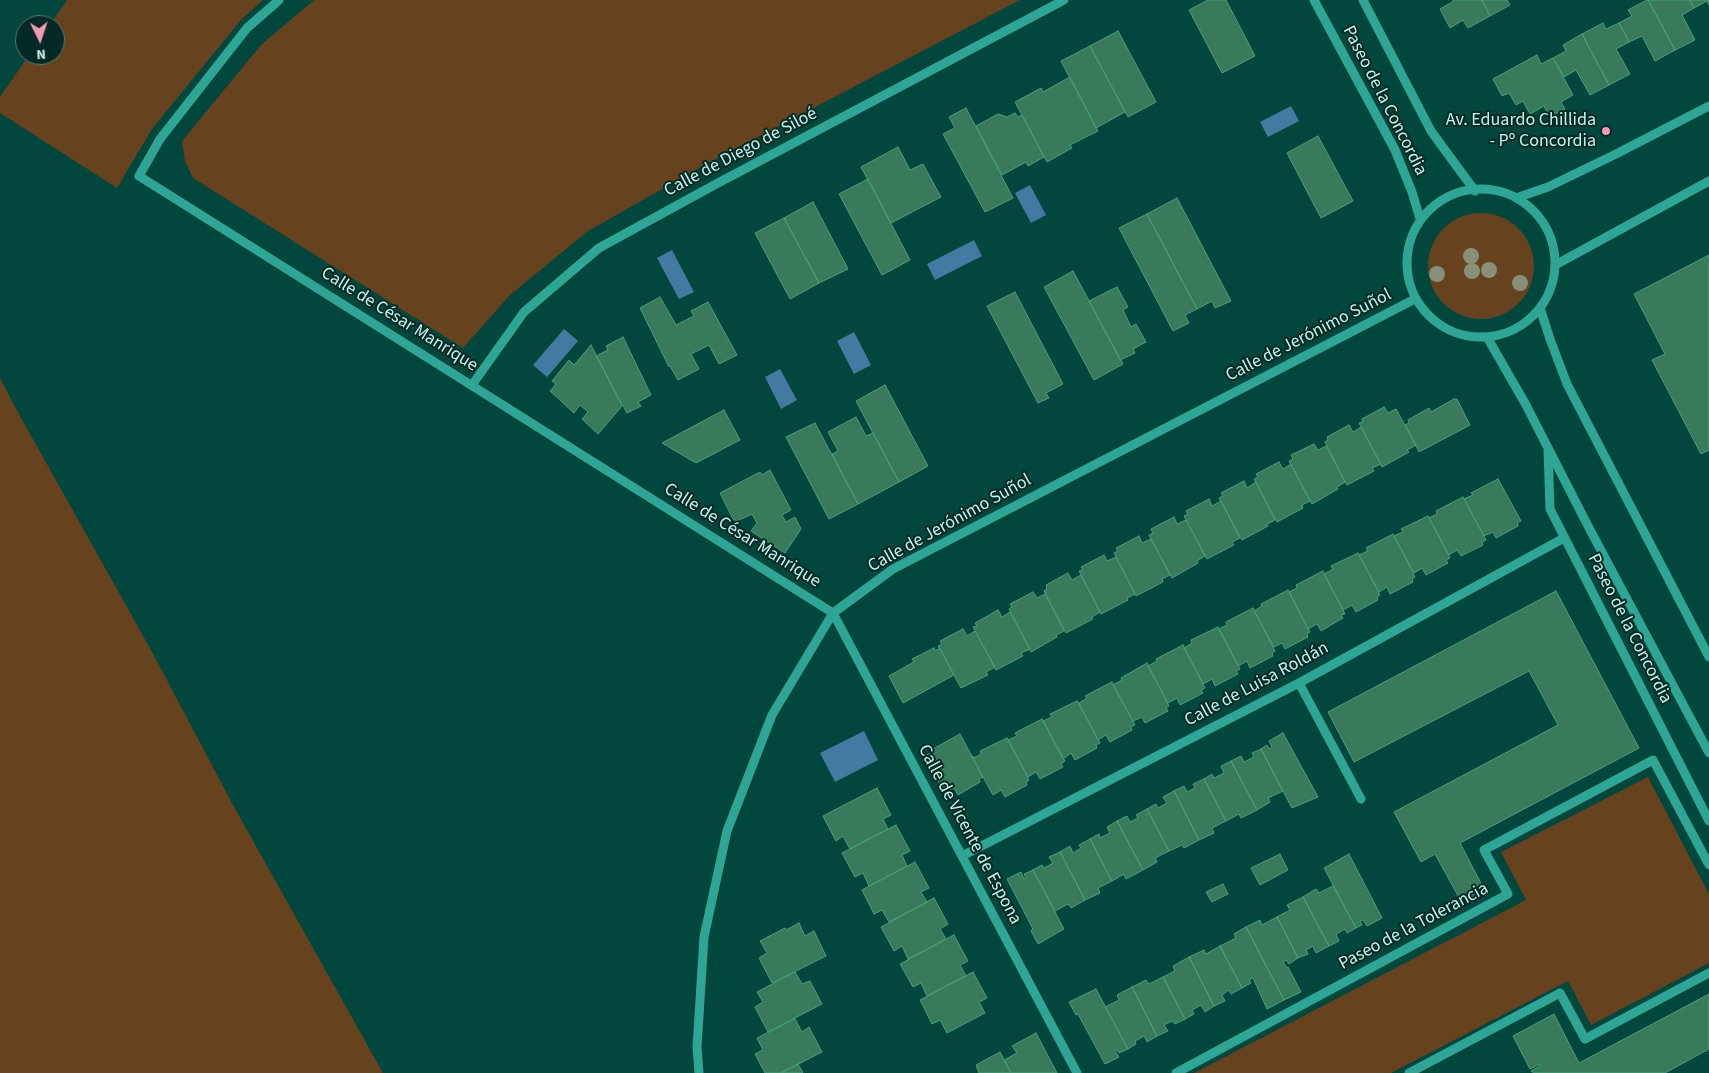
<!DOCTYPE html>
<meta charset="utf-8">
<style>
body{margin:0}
#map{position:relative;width:1709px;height:1073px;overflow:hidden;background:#02473e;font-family:"Source Sans 3",sans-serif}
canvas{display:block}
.north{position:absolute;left:15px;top:15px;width:50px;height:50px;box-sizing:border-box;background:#052a25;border:1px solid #517b74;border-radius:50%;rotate:176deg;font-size:14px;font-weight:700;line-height:20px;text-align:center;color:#c2f4ea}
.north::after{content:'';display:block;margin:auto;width:18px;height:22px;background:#f19ab3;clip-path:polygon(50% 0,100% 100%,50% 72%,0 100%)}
</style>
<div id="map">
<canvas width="1709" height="1073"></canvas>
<div class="north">N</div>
</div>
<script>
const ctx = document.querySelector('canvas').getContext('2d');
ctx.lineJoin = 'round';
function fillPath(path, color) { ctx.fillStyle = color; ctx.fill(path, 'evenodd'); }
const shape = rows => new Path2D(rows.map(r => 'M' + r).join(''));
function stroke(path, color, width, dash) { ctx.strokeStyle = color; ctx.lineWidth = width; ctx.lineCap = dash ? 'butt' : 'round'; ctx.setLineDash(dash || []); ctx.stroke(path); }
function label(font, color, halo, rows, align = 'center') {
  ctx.font = font + ' "Source Sans 3",sans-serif'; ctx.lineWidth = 4; ctx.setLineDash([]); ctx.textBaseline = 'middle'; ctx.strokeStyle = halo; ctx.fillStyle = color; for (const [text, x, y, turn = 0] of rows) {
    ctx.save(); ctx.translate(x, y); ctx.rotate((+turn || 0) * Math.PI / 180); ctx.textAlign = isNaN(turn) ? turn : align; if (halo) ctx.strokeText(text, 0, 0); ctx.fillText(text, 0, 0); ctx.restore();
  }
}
fillPath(shape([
 [67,0,263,0,241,20,152,129,117,188,0,113,0,97,29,55,55,55,55,25,50,25],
 [314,0,1020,0,708,163,588,231,510,295,463,348,193,178,185,161,182,141,261,45],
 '1428 266a53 53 0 1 1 106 0a53 53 0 1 1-106 0Z',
 [0,378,15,407,151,650,233,805,383,1073,0,1073],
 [1648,777,1709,894,1709,963,1591,1025,1568,981,1391,1073,1194,1073,1526,900,1501,852]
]), '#67421f');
fillPath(shape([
 [1291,106,1299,121,1268,137,1260,122],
 [1030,185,1046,215,1031,223,1015,193],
 [974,240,982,256,935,280,927,264],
 [672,250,694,292,679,299,657,258],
 [564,329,578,341,547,377,533,365],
 [854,332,871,365,854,374,837,341],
 [780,369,797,400,781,409,765,377],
 [864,731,878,760,835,782,820,753]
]), '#437aa1');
const building = shape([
 [1208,0,1226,0,1255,56,1222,73,1189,10,1208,0],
 [1453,0,1482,0,1490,16,1468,28,1463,20,1450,28,1440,9,1454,1,1453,0],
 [1482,0,1507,0,1510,5,1490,16,1482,0],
 [1647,0,1648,0,1675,50,1655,61,1642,36,1629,42,1619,23,1632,16,1628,10,1647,0],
 [1648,0,1690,0,1694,8,1682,15,1695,40,1675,50,1648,0],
 [1690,0,1709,0,1709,5,1707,1,1694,8,1690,0],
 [1603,23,1606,29,1619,23,1629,42,1616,49,1630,74,1609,85,1582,34,1603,23],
 [1118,31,1156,102,1128,117,1090,46,1118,31],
 [1582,34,1609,85,1590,95,1576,70,1564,77,1553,58,1566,51,1563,45,1582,34],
 [1090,46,1125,112,1096,128,1061,61,1090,46],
 [1537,55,1541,64,1553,58,1573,95,1561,102,1565,109,1549,117,1544,106,1530,114,1523,101,1516,105,1509,93,1502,96,1493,79,1537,55],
 [1070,77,1098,131,1070,145,1072,148,1047,162,1015,102,1041,88,1043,92,1070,77],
 [966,108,1013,198,985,212,943,134,955,128,949,117,966,108],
 [1015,113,1018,117,1022,115,1044,157,1028,166,1026,162,1002,175,976,126,998,114,1007,117,1015,113],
 [1318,136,1353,201,1321,218,1287,153,1318,136],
 [898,147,910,170,923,164,941,197,891,223,861,167,898,147],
 [868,179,910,260,882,275,839,194,868,179],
 [1177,198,1231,301,1215,308,1212,301,1197,309,1147,214,1177,198],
 [813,202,848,269,819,283,784,218,813,202],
 [1147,214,1197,309,1185,315,1189,323,1173,331,1119,228,1147,214],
 [784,218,819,283,790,299,755,233,784,218],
 [1709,255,1709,450,1701,454,1652,360,1665,354,1634,294,1709,255],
 [1073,271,1123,364,1094,380,1044,287,1073,271],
 [1117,287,1128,307,1123,310,1131,327,1136,324,1146,342,1133,349,1135,353,1120,360,1089,301,1117,287],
 [1015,292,1063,384,1046,393,1049,398,1038,403,987,306,1015,292],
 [660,297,676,325,694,316,691,311,708,302,737,355,719,364,709,345,691,354,699,369,678,380,670,366,669,367,640,308,660,297],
 [623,337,651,395,638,402,641,406,627,413,596,356,608,350,606,346,623,337],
 [591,345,622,406,598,434,582,419,588,412,580,405,574,413,550,391,556,384,552,381,569,360,574,365,591,345],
 [885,385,928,466,899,482,856,401,885,385],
 [1454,399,1457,399,1470,425,1419,452,1405,425,1409,423,1408,420,1429,408,1431,412,1454,399],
 [1384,407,1388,413,1396,409,1416,445,1407,450,1409,452,1382,467,1359,423,1363,422,1362,419,1384,407],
 [724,410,740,440,696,463,662,443,724,410],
 [856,417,866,436,873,433,899,482,858,504,832,454,838,451,828,432,856,417],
 [815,423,858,504,829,519,786,437,815,423],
 [1349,425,1353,432,1361,427,1381,464,1372,468,1374,471,1347,485,1325,442,1328,440,1327,437,1349,425],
 [1314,444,1318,450,1326,446,1345,482,1337,487,1338,489,1312,504,1289,461,1293,459,1291,455,1314,444],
 [1279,462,1283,469,1291,464,1310,501,1302,505,1303,508,1277,522,1254,479,1258,477,1256,474,1279,462],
 [770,470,791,510,782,515,786,522,795,517,801,529,785,553,751,531,757,523,752,514,737,521,733,519,720,493,760,472,762,475,770,470],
 [1498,479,1521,521,1517,523,1518,526,1496,538,1493,532,1484,536,1464,499,1473,495,1471,493,1498,479],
 [1244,481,1247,488,1256,482,1275,520,1267,524,1268,526,1242,540,1219,498,1223,496,1221,493,1244,481],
 [1463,497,1486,540,1482,542,1483,545,1461,556,1457,550,1449,555,1429,518,1437,514,1436,511,1463,497],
 [1209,499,1212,506,1221,501,1240,538,1232,542,1234,545,1207,559,1184,516,1188,514,1186,511,1209,499],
 [1428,516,1450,558,1446,560,1448,563,1426,575,1422,568,1414,573,1394,536,1403,532,1401,529,1428,516],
 [1174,517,1177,524,1186,520,1205,556,1197,561,1198,563,1172,578,1149,535,1153,533,1151,529,1174,517],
 [1393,534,1415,577,1412,579,1413,582,1390,594,1387,587,1379,592,1359,555,1368,551,1366,548,1393,534],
 [1139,536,1142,543,1151,539,1170,575,1162,579,1163,582,1136,596,1114,553,1118,551,1116,548,1139,536],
 [1358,553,1380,595,1377,597,1378,600,1356,612,1352,605,1343,610,1324,574,1333,569,1331,566,1358,553],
 [1104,555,1107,561,1116,557,1135,594,1127,598,1128,600,1101,614,1079,571,1083,570,1081,567,1104,555],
 [1323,571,1345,614,1341,615,1343,618,1321,631,1317,624,1308,629,1289,592,1297,588,1296,585,1323,571],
 [1068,573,1072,580,1081,575,1100,612,1092,617,1093,619,1066,633,1044,591,1047,588,1046,585,1068,573],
 [1288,590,1310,632,1307,634,1308,637,1285,649,1282,643,1274,647,1254,611,1262,606,1261,604,1288,590],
 [1556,591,1639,748,1460,843,1485,891,1462,903,1435,854,1421,862,1394,812,1558,725,1529,671,1354,762,1328,712,1556,591],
 [1033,592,1037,598,1045,594,1064,631,1056,635,1057,637,1031,652,1009,609,1012,607,1010,604,1033,592],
 [1253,608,1275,651,1272,653,1273,656,1250,668,1247,661,1238,666,1219,629,1227,625,1226,622,1253,608],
 [998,610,1002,617,1010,612,1030,649,1021,653,1023,656,996,670,973,627,977,626,975,623,998,610],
 [1218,627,1240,669,1236,671,1238,674,1215,686,1212,679,1203,684,1184,648,1192,643,1191,640,1218,627],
 [963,629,967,636,975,631,995,667,986,672,988,675,961,688,938,646,942,644,940,641,963,629],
 [1183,645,1205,688,1201,690,1203,693,1180,705,1177,698,1168,703,1148,666,1157,661,1156,659,1183,645],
 [934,648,935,651,940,648,954,675,903,703,889,676,914,662,912,659,934,648],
 [1147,663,1169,706,1166,708,1168,711,1145,723,1142,717,1133,721,1113,685,1122,680,1121,678,1147,663],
 [1112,682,1135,725,1131,727,1132,730,1110,742,1106,735,1098,740,1079,703,1087,698,1085,696,1112,682],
 [1077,701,1100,743,1096,745,1097,748,1075,760,1071,753,1063,759,1043,721,1052,717,1050,714,1077,701],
 [1042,719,1065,761,1061,764,1063,767,1040,779,1036,772,1028,777,1008,740,1017,736,1015,733,1042,719],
 [1283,733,1318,797,1292,808,1261,749,1267,745,1269,749,1272,747,1269,741,1283,733],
 [960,734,983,777,979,779,980,782,958,795,954,788,946,792,948,796,946,796,924,753,927,755,934,751,933,749,960,734],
 [1007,738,1029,780,1026,782,1027,785,1005,797,1001,790,993,795,972,757,973,756,974,758,981,754,980,751,1007,738],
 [1261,749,1283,791,1268,798,1270,802,1257,810,1231,761,1241,756,1244,762,1254,757,1252,753,1261,749],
 [1231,761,1257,810,1241,818,1239,814,1226,821,1204,779,1212,774,1214,778,1224,773,1221,766,1231,761],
 [1204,779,1226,821,1212,828,1214,833,1199,840,1174,791,1184,786,1187,792,1195,788,1193,784,1204,779],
 [877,788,891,815,883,819,888,829,850,849,843,836,836,841,823,816,877,788],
 [1174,791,1199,840,1184,848,1182,845,1169,851,1147,809,1156,804,1158,808,1167,803,1163,797,1174,791],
 [1147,809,1169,851,1155,858,1157,862,1143,870,1117,821,1127,816,1130,822,1138,818,1136,815,1147,809],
 [1117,821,1143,870,1126,879,1124,874,1112,881,1090,839,1099,834,1100,838,1110,833,1107,827,1117,821],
 [896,825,910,851,902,855,907,866,869,886,863,873,855,877,842,853,896,825],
 [1090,839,1112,881,1098,888,1100,893,1085,900,1060,852,1070,846,1073,853,1081,848,1079,845,1090,839],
 [1060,852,1085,900,1071,908,1068,904,1055,911,1033,870,1042,865,1044,868,1053,863,1049,857,1060,852],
 [1280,854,1288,870,1260,885,1251,868,1280,854],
 [1349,854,1382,918,1367,926,1363,920,1360,921,1362,925,1356,928,1324,868,1349,854],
 [915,862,929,888,921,892,927,902,889,922,882,910,874,914,862,890,915,862],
 [1033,870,1064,929,1038,944,1031,931,1033,929,1007,879,1021,872,1024,879,1026,878,1024,874,1033,870],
 [1223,884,1228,894,1212,902,1206,892,1223,884],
 [1333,886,1356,928,1347,933,1345,929,1336,934,1339,941,1329,946,1303,897,1316,889,1319,893,1333,886],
 [1303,897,1329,946,1316,953,1313,946,1306,950,1308,954,1298,958,1277,917,1290,910,1287,905,1303,897],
 [934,898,948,924,940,929,946,939,908,959,902,946,894,951,881,927,934,898],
 [1277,917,1298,958,1289,964,1286,960,1283,962,1287,968,1288,967,1301,992,1284,1000,1246,927,1260,920,1262,925,1277,917],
 [799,923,805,936,814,931,826,956,772,983,759,958,767,953,760,941,785,928,786,930,799,923],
 [1246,927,1284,1000,1267,1009,1253,978,1249,980,1251,983,1242,988,1220,946,1236,938,1234,934,1246,927],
 [954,935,968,961,960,965,966,976,927,996,921,983,913,987,900,964,954,935],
 [1220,946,1242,988,1231,994,1229,990,1222,995,1225,1001,1214,1006,1189,957,1204,950,1206,954,1220,946],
 [1189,957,1214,1006,1205,1012,1201,1005,1192,1010,1194,1014,1185,1019,1163,977,1175,971,1173,966,1189,957],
 [795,972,802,984,810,981,822,1004,768,1032,755,1007,763,1002,757,992,795,972],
 [973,972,987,998,979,1002,985,1013,947,1033,940,1020,932,1024,920,1000,973,972],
 [1163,977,1185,1019,1175,1024,1172,1021,1164,1025,1168,1031,1157,1036,1132,987,1146,980,1149,984,1163,977],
 [1132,987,1157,1036,1147,1042,1144,1036,1135,1041,1136,1044,1128,1049,1105,1007,1119,1000,1117,995,1132,987],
 [1096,989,1128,1049,1119,1053,1117,1050,1115,1051,1119,1057,1105,1064,1078,1014,1076,1015,1069,1002,1096,989],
 [1709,994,1709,1049,1665,1073,1534,1073,1531,1071,1540,1066,1540,1064,1530,1069,1513,1036,1554,1014,1579,1063,1709,994],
 [795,1019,802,1032,809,1027,822,1052,781,1073,765,1073,755,1054,763,1050,757,1038,795,1019],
 [1036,1033,1057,1073,1011,1073,1004,1060,1017,1053,1012,1046,1036,1033],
 [1000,1052,1011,1073,979,1073,976,1065,1000,1052],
 [798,1064,803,1073,781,1073,798,1064]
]);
fillPath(building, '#387a5b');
stroke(building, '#48a178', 1);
stroke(shape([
 [279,0,247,28,160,139,139,176,833,613,1077,1073],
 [1314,0,1395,150,1412,192,1420,219],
 [1363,0,1431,131,1475,191],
 '1407 263a74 74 0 1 1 148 0a74 74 0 1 1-148 0Z',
 [1516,198,1548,187,1616,154,1709,106],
 [1557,264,1709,181],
 [1540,308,1550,339,1567,384,1709,657],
 [1487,337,1526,405,1588,526,1709,753],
 [472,385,524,312,599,248,718,183,1064,0],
 [1548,450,1550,509,1709,821],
 [1299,683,1361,799],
 [962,856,1299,683,1564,538],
 [699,1073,697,1047,704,937,727,831,772,715,833,613,893,569,1413,300],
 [1176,1073,1508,894,1484,850,1653,760,1709,865],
 [1409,1073,1560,993,1585,1039,1709,973]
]), '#2fa695', 9);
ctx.fillStyle = '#889078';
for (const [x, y] of [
 [1471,256],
 [1489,270],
 [1472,271],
 [1437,274],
 [1520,283]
]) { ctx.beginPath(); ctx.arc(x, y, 8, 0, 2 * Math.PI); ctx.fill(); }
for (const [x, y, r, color] of [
 [1606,131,5,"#f19ab3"]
]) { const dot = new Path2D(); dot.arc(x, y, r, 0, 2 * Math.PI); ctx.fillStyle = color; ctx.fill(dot); stroke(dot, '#052a25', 2); }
label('18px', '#c2f4ea', '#052a25', [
 ["Paseo de la Concordia",1384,101,63],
 ["Calle de Diego de Siloé",741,153,-28],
 ["Calle de César Manrique",399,320,32],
 ["Calle de Jerónimo Suñol",1309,336,-27],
 ["Calle de Jerónimo Suñol",950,524,-29],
 ["Calle de César Manrique",742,536,32],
 ["Paseo de la Concordia",1629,629,63],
 ["Calle de Luisa Roldán",1257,685,-28],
 ["Calle de Vicente de Espona",969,835,62],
 ["Paseo de la Tolerancia",1414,927,-28]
]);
label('18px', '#c2f4ea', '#052a25', [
 ["Av. Eduardo Chillida",1596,121],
 ["- Pº Concordia",1596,142]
], 'right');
</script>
